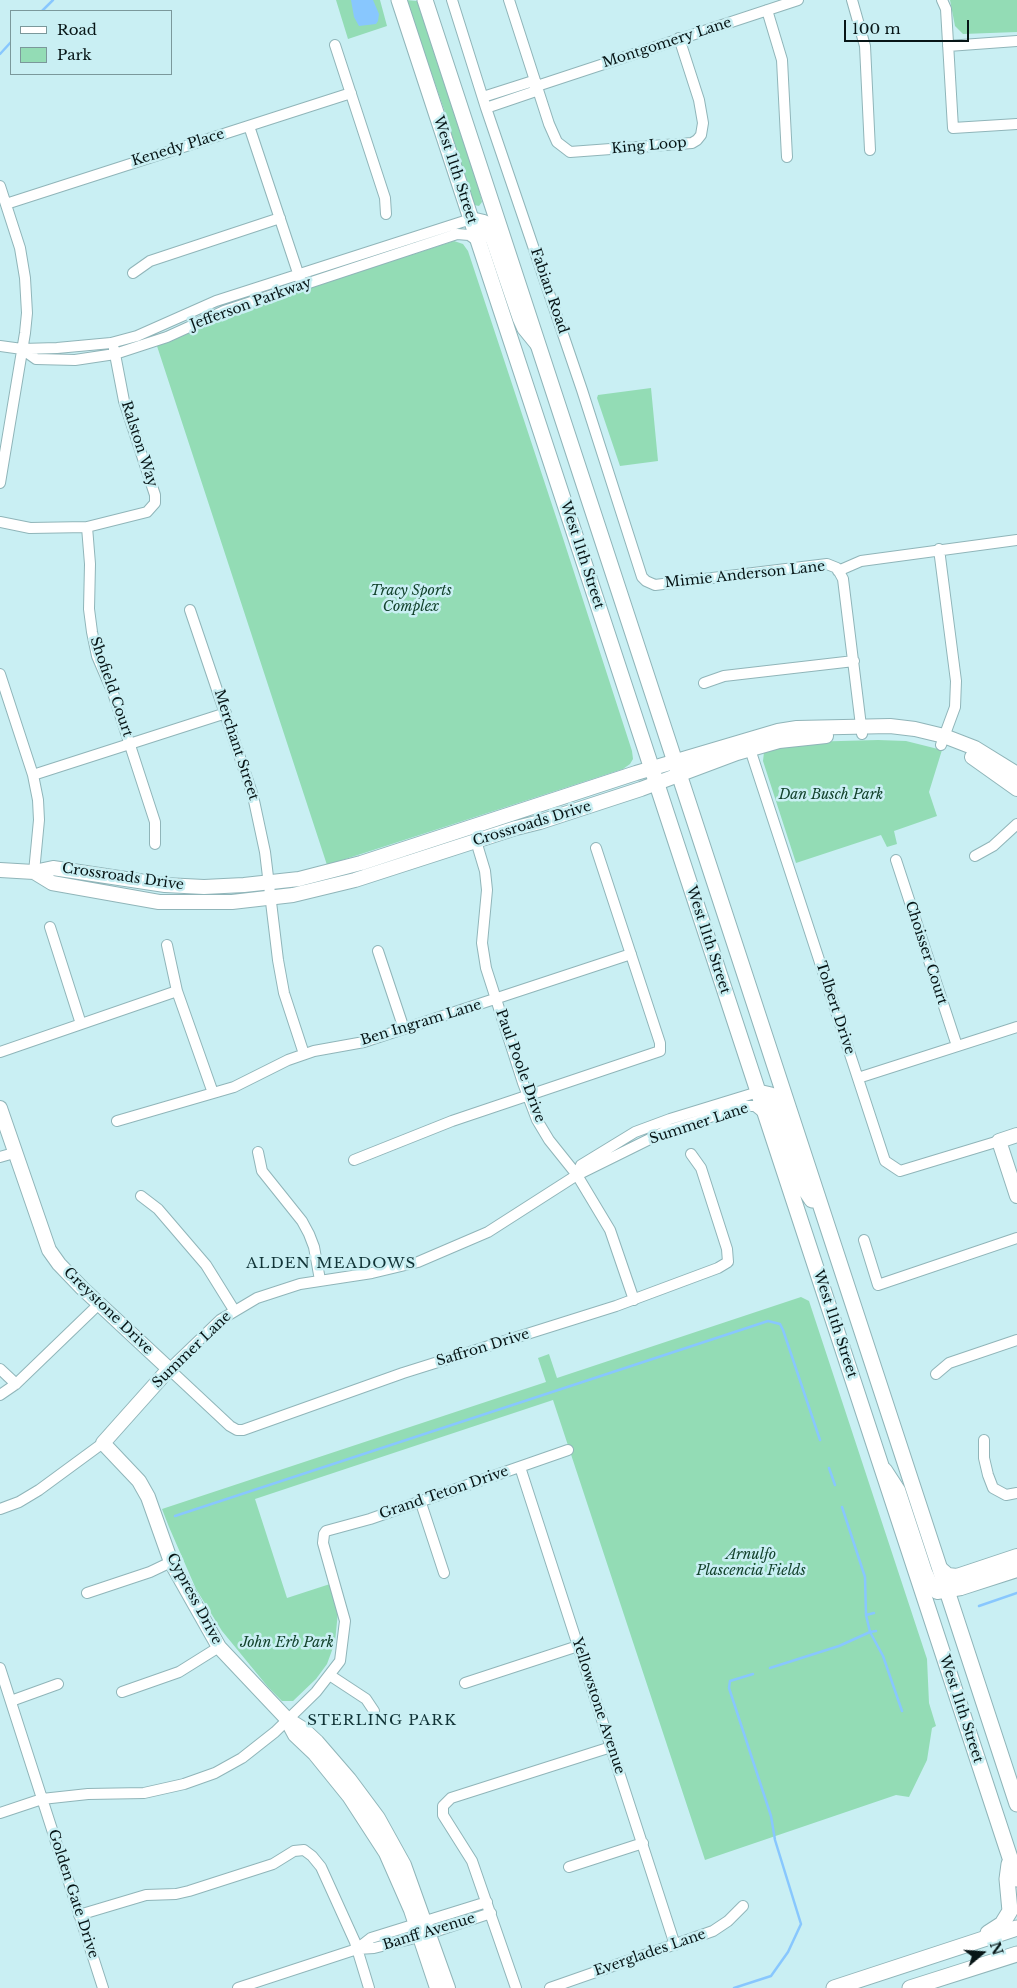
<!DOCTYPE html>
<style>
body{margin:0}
#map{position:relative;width:1017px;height:1988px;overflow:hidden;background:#c9eff3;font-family:"Libre Baskerville",serif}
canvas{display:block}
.legend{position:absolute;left:10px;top:10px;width:162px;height:65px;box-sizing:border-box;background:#c9eff3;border:1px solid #7b989b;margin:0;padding:6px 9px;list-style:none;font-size:15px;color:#071516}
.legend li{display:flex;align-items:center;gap:10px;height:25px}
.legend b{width:25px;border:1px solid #7b989b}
.north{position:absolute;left:957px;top:1928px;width:50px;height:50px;-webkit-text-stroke:4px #c9eff3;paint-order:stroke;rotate:72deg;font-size:14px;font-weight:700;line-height:20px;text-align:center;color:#071516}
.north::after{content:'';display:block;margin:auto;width:18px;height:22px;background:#071516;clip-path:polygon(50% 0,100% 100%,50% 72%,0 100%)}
.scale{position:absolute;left:844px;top:20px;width:125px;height:22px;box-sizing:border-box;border:2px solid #071516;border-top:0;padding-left:6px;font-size:15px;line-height:18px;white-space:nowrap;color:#071516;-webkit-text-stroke:4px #c9eff3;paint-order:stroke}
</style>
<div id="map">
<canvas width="1017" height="1988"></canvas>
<ul class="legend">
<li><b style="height:6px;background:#fff"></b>Road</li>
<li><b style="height:14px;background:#93dcb5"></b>Park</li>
</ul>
<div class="north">N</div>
<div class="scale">100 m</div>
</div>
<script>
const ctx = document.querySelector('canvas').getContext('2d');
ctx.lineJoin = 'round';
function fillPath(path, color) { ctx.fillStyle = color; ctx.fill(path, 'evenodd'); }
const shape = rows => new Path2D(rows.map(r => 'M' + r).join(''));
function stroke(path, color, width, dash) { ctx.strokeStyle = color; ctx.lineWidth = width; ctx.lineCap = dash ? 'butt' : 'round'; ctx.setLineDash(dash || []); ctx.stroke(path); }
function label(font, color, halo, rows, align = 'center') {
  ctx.font = font + ' "Libre Baskerville",serif'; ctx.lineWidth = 5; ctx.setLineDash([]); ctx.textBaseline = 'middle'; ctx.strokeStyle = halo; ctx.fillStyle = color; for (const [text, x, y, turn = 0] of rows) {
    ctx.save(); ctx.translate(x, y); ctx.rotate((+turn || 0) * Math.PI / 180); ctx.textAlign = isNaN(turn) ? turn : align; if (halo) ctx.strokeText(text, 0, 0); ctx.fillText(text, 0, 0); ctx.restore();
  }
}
fillPath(shape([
 [336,0,380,0,387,26,348,39],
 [406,0,417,1,480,193,482,202,479,206,474,205,466,184,448,121],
 [950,0,1017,0,1017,32,963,34,955,26],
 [454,241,463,244,468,251,560,529,632,751,633,759,630,764,623,769,327,865,157,346,229,314],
 [651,388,658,461,620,466,597,398,598,395],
 [878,740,906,741,942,750,929,792,937,816,894,831,897,844,887,847,881,835,796,863,763,761,764,752,769,748,804,742],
 [801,1297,809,1301,927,1659,929,1703,936,1726,932,1728,927,1760,909,1797,896,1795,705,1860,553,1400,255,1499,287,1598,330,1584,338,1612,335,1642,327,1664,316,1679,293,1701,282,1701,268,1687,222,1631,196,1589,169,1527,162,1509,546,1382,538,1358,549,1354,557,1378]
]), '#93dcb5');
fillPath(shape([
 [351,0,373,0,379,14,378,21,376,24,359,26,354,17]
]), '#88c7fe');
stroke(shape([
 [42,11,53,0],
 [0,54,11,42],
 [829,1468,835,1485],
 [842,1507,865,1577,866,1615],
 [175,1516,768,1321,780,1324,783,1330,820,1440],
 [979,1606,1017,1593],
 [876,1631,870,1632,883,1656,902,1711],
 [770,1668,839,1646,870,1632,866,1615,874,1613],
 [734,1988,771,1976,788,1952,801,1924,775,1840,771,1816,729,1688,730,1681,753,1674]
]), '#88c7fe', 2.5);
const street = shape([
 [452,0,486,108,582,390,642,577,646,581,655,585,827,564,837,568,843,579,862,734],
 [509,0,549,124,557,142,570,152,692,143,697,140,701,135,703,123,699,100,679,38],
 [852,0,865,46,870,150],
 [942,0,946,9,953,128,1017,124],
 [767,10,782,60,787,157],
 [335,45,385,198,386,214],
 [948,46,1017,41],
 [483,97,530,82,537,86],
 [486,108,533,92,537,86,798,0],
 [249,126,300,279],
 [0,186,20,248,25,278,27,313,25,333,0,483],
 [6,204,351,93],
 [133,273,150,261,280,218],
 [0,346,22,349,57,348,111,343,137,336,216,301,471,219],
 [22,349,36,359,75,360,115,354,167,337,224,311,457,234,469,235,479,242],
 [0,522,30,528,87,527,147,512,155,503,155,495,124,401,114,349],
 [87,527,90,564,89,609,92,632,97,656,113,693,155,822,155,844],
 [939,549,956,681,955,707,941,745],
 [838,571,861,561,1017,540],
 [190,610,253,796,265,852,278,960,284,993,304,1054],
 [0,674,33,775,38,800,39,820,34,872],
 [704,683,724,676,854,661],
 [748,743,885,1161,900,1171,999,1141],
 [33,775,226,713],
 [476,841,485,871,487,890,482,943,486,968,523,1083,537,1120,549,1140,577,1175,610,1230,634,1300],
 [975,856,993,846,1017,824],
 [896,860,957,1046],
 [50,927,81,1024],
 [167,945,177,991,213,1093],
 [378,951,404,1029],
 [0,1052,177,991],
 [858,1078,1017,1027],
 [117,1121,234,1087,288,1060,314,1051,364,1042,631,954],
 [258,1152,262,1171,302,1221,309,1234,314,1247,320,1280],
 [691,1154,701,1168,727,1249,728,1262,718,1268,616,1306,403,1373,243,1430,237,1430,230,1426,169,1369,220,1320,257,1298,300,1284,372,1273,418,1262,488,1232,577,1175,666,1131,745,1106,755,1106,765,1114],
 [0,1157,14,1153],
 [354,1160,452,1121,660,1051,660,1043,596,848],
 [577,1175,581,1165,635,1132,670,1119,758,1092],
 [141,1196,158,1209,206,1265,234,1310],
 [864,1240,878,1285,1017,1238],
 [0,1369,16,1384],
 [936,1374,949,1363,1017,1340],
 [0,1395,16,1384,99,1304],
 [984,1440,984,1458,988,1475,993,1488,1006,1495,1017,1493],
 [520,1467,675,1945],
 [420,1500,444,1573],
 [0,1509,19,1502,39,1490,103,1443],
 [87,1593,150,1572,171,1562],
 [0,1668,103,1988],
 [331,1676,366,1699,374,1711],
 [465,1683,578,1646],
 [122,1692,179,1672,219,1647],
 [11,1701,58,1684],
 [0,1813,42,1799,88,1794,144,1793,184,1784,215,1773,242,1758,275,1732,316,1692,340,1661,345,1621,323,1543,324,1534,326,1531,370,1519,568,1450],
 [569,1867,643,1843],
 [79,1915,146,1895,176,1894,189,1891,273,1864,294,1851,304,1850,312,1856,321,1867,355,1942,369,1988],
 [357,1949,371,1938,487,1902],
 [238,1988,357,1949,374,1948,419,1937,491,1913],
 [516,1988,472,1861,443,1815,443,1806,451,1798,611,1747],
 [550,1988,713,1931,728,1921,743,1906]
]);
const secondary = shape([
 [471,219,484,222,493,240,520,319,524,328,537,344],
 [972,757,1017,789],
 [0,870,34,872,53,868,165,885,204,887,244,885,299,879,361,863,636,773,778,731,797,728,890,726,915,729,944,736,975,748,1017,774],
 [34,872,52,883,159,902,232,902,293,895,355,880,516,828,540,822,641,789,737,753,779,741,826,736],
 [0,1108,49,1250,59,1264,82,1288,169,1369,103,1443,139,1481,148,1497,171,1562,219,1647,287,1719,303,1729,317,1742,349,1779,378,1818,404,1865,448,1988],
 [1017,1135,999,1141,1017,1196],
 [885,1470,898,1490,925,1572,930,1583,937,1592,961,1588,1017,1570],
 [941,1569,948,1575,957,1576,1017,1556],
 [287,1720,295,1735,315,1754,349,1796,386,1853,411,1910,437,1988]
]);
const primary = shape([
 [399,0,1017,1879],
 [425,0,1017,1804],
 [758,1092,771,1095,776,1103,804,1188,812,1200],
 [988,1933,1002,1924,1010,1911,1007,1879,1009,1864],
 [834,1988,1017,1928],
 [910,1988,1017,1954]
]);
stroke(street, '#90b5b9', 12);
stroke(secondary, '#90b5b9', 16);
stroke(primary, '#90b5b9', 17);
stroke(street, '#fff', 10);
stroke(secondary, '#fff', 14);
stroke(primary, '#fff', 15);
label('14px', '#071516', '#c9eff3', [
 ["Montgomery Lane",667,43,-18],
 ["King Loop",649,146,-5],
 ["Kenedy Place",178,148,-17],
 ["West 11th Street",455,170,72],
 ["Fabian Road",549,291,71],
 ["Jefferson Parkway",251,304,-20],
 ["Ralston Way",139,444,72],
 ["West 11th Street",582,555,72],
 ["Mimie Anderson Lane",745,575,-6],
 ["Shofield Court",111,687,71],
 ["Merchant Street",236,745,72],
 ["Crossroads Drive",532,824,-17],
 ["Crossroads Drive",123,877,8],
 ["West 11th Street",708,940,72],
 ["Choisser Court",926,953,72],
 ["Tolbert Drive",835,1008,72],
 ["Ben Ingram Lane",421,1023,-17],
 ["Paul Poole Drive",520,1066,70],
 ["Summer Lane",699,1124,-18],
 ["Greystone Drive",108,1311,44],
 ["West 11th Street",835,1324,72],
 ["Saffron Drive",483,1348,-17],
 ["Summer Lane",192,1350,-44],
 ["Grand Teton Drive",444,1493,-19],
 ["Cypress Drive",194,1599,62],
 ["Yellowstone Avenue",598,1706,72],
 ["West 11th Street",961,1709,72],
 ["Golden Gate Drive",73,1894,72],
 ["Banff Avenue",429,1932,-17],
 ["Everglades Lane",650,1953,-19]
]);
label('italic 14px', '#13422c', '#c9eff3', [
 ["Tracy Sports",411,591],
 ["Complex",411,607],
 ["Dan Busch Park",831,795],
 ["Arnulfo",751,1555],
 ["Plascencia Fields",751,1571],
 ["John Erb Park",287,1643]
]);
ctx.letterSpacing = '1px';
label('15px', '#113437', '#c9eff3', [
 ["ALDEN MEADOWS",331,1264],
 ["STERLING PARK",382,1721]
]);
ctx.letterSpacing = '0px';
</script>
